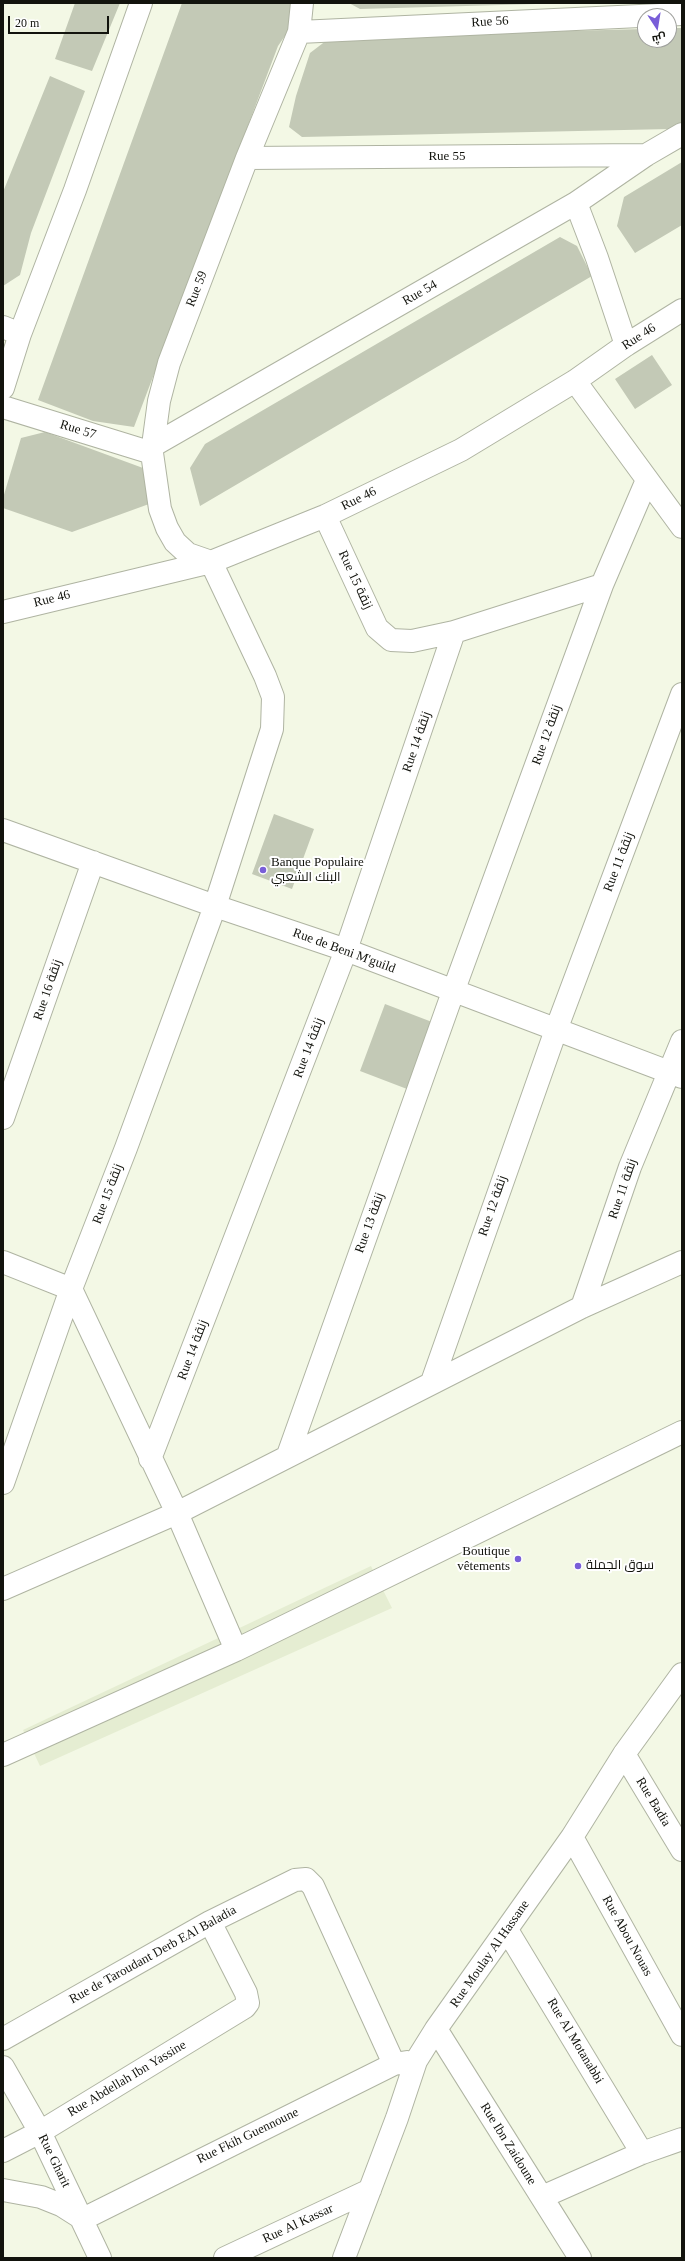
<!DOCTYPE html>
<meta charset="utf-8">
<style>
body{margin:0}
#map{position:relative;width:685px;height:2261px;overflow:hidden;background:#f3f8e5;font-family:"Times New Roman",Cairo,serif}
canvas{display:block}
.frame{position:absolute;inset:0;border:4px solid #12130d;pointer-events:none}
.north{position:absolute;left:637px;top:8px;width:40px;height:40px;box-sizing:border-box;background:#fff;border:1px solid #a0a19e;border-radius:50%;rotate:168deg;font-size:11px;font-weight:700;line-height:16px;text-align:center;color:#12130d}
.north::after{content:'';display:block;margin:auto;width:14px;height:18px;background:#795ed8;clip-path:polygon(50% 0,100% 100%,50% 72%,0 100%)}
.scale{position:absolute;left:8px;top:16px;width:101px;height:18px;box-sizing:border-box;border:2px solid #12130d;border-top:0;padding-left:5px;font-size:12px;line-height:14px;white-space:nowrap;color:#12130d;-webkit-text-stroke:3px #fff;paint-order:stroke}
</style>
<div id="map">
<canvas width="685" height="2261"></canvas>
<div class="frame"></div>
<div class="north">ش</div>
<div class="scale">20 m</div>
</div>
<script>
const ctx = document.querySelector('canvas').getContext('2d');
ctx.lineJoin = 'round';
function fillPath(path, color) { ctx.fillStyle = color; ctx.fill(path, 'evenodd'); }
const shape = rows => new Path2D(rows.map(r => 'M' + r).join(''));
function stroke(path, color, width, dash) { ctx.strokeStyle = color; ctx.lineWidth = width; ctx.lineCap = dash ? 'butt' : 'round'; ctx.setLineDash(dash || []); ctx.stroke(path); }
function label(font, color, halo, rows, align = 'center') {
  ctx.font = font + ' "Times New Roman",Cairo,serif'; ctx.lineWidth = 4; ctx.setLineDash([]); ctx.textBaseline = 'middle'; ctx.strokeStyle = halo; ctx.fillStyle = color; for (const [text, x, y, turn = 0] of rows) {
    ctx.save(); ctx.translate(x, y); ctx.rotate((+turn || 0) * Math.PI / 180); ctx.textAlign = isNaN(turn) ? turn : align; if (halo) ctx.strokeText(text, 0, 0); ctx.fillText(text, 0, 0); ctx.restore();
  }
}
fillPath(shape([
 [371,1566,392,1608,40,1766,23,1730]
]), '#e5edd2');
fillPath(shape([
 [75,3,120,3,92,71,55,59],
 [182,3,298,3,300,14,278,46,134,427,93,421,38,400],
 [349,3,536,3,536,4,360,9],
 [669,28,682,28,682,122,670,129,302,137,289,127,296,96,310,53,331,37,645,29,645,40,669,40],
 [50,76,85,91,31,233,20,275,3,286,3,192],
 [682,162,682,225,635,253,617,226,624,197],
 [560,237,577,246,592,276,200,506,190,468,205,444],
 [652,355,672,385,635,409,615,379],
 [45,432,143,468,149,504,72,532,3,508,3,498,21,438],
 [274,814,314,829,292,889,252,874],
 [385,1004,432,1022,407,1089,360,1071]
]), '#c3c9b6');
const minor = shape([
 [299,32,682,14],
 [247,158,646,155],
 [576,203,597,258,626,345],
 [3,327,20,334],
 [575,381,682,527],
 [3,388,20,334,75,190,141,3],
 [3,407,152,453],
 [154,445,576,203,646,155,682,134],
 [325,516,377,628,391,640,412,641,454,632,602,585],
 [3,612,211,562,325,516,461,450,575,381,626,345,682,310],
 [3,830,215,906,346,950,682,1077],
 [3,1118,93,862],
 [3,1262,71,1289,177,1513,236,1650],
 [582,1307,630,1167,682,1041],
 [432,1382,556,1030,682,694],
 [288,1455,453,992,602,585,647,480],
 [150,1459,346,950,454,632],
 [3,1483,71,1289,126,1148,215,906,272,729,273,697,265,676,211,562,188,554,175,542,167,528,160,509,152,453,159,401,169,363,247,158,299,32,302,3],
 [3,1589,177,1513,582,1307,682,1262],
 [624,1754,682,1850],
 [3,1755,236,1650,682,1432],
 [572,1837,682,2035],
 [507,1930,642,2153],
 [436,2029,580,2258],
 [3,2039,210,1922,295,1880,306,1879,313,1886,394,2064],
 [3,2067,40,2132,100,2258],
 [3,2151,40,2132,245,2007,248,2003,246,1993,210,1922],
 [3,2190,41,2197,61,2205,83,2219,394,2064,407,2062],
 [542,2197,642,2153,682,2139],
 [225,2258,370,2190],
 [344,2258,397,2118,416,2061,436,2029,572,1837,624,1754,682,1674]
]);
stroke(minor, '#afb4a2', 24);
stroke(minor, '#fff', 22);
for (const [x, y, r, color] of [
 [263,870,4,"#795ed8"],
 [518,1559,4,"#795ed8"],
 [578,1566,4,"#795ed8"]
]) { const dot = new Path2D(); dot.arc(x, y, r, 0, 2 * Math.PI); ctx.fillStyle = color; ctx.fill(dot); stroke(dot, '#fff', 1.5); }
label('13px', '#12130d', '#fff', [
 ["Rue 56",490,22,-3],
 ["Rue 55",447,157],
 ["Rue 59",197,289,-69],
 ["Rue 54",420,293,-30],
 ["Rue 46",639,337,-33],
 ["Rue 57",78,430,17],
 ["Rue 46",359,499,-26],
 ["Rue 15 زنقة",355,580,65],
 ["Rue 46",52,599,-14],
 ["Rue 12 زنقة",547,735,-70],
 ["Rue 14 زنقة",417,742,-71],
 ["Rue 11 زنقة",619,862,-69],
 ["Rue de Beni M'guild",344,951,20],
 ["Rue 16 زنقة",48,990,-71],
 ["Rue 14 زنقة",309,1048,-69],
 ["Rue 11 زنقة",623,1189,-71],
 ["Rue 15 زنقة",108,1194,-69],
 ["Rue 12 زنقة",493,1206,-71],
 ["Rue 13 زنقة",370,1223,-70],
 ["Rue 14 زنقة",193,1350,-69],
 ["Rue Badia",653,1802,59],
 ["Rue Abou Nouas",627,1936,61],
 ["Rue Moulay Al Hassane",490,1954,-55],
 ["Rue de Taroudant Derb EAl Baladia",153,1955,-29],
 ["Rue Al Motanabbi",575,2041,59],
 ["Rue Abdellah Ibn Yassine",127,2079,-31],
 ["Rue Fkih Guennoune",248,2136,-26],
 ["Rue Ibn Zaidoune",508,2144,58],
 ["Rue Gharit",54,2161,64],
 ["Rue Al Kassar",298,2224,-25]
]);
label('13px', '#12130d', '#fff', [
 ["Banque Populaire",271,863],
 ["البنك الشعبي",271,878],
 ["Boutique",510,1552,"right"],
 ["vêtements",510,1567,"right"],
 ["سوق الجملة",586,1566]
], 'left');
</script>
